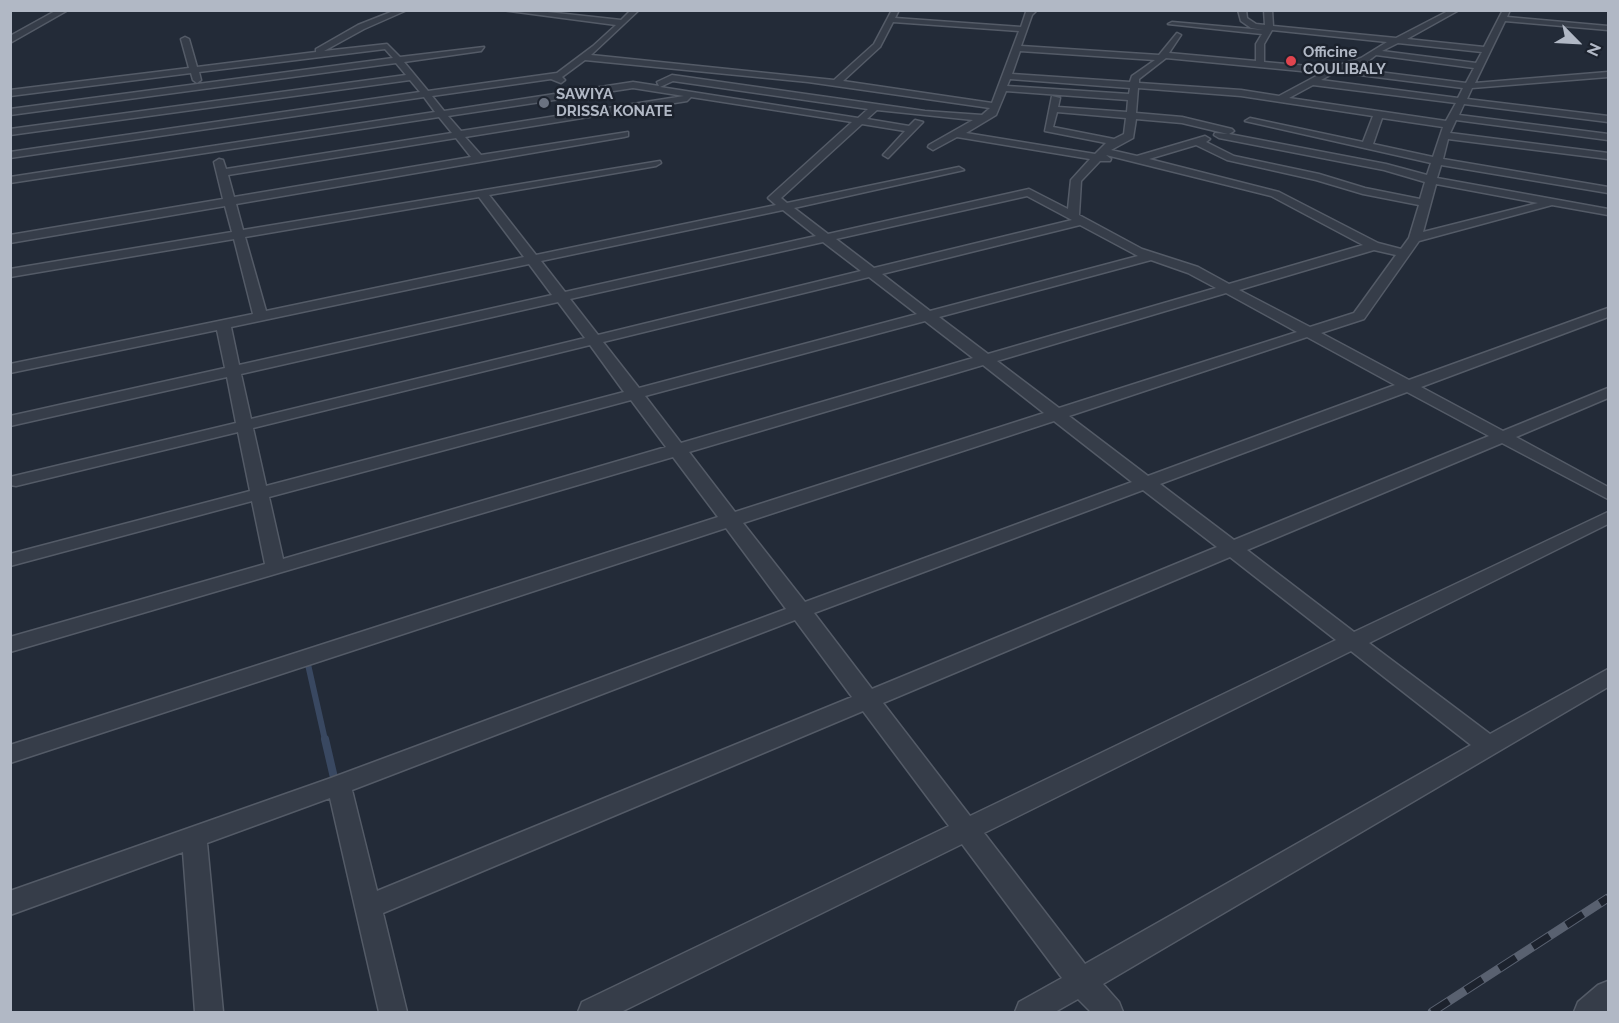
<!DOCTYPE html>
<style>
body{margin:0}
#map{position:relative;width:1619px;height:1023px;overflow:hidden;background:#232b38;font-family:Raleway,sans-serif}
canvas{display:block}
.frame{position:absolute;inset:0;border:12px solid #b1b8c5;pointer-events:none}
.north{position:absolute;left:1547px;top:12px;width:60px;height:60px;-webkit-text-stroke:4px #1c222d;paint-order:stroke;rotate:114deg;font-size:16px;font-weight:700;line-height:24px;text-align:center;color:#b1b8c5}
.north::after{content:'';display:block;margin:auto;width:21px;height:27px;background:#b1b8c5;clip-path:polygon(50% 0,100% 100%,50% 72%,0 100%)}
</style>
<div id="map">
<canvas width="1619" height="1023"></canvas>
<div class="frame"></div>
<div class="north">N</div>
</div>
<script>
const ctx = document.querySelector('canvas').getContext('2d');
ctx.lineJoin = 'round';
const shape = rows => new Path2D(rows.map(r => 'M' + r).join(''));
function stroke(path, color, width, dash) { ctx.strokeStyle = color; ctx.lineWidth = width; ctx.lineCap = dash ? 'butt' : 'round'; ctx.setLineDash(dash || []); ctx.stroke(path); }
function fillPath(path, color) { ctx.fillStyle = color; ctx.fill(path, 'evenodd'); }
function label(font, color, halo, rows, align = 'center') {
  ctx.font = font + ' Raleway,sans-serif'; ctx.lineWidth = 5; ctx.setLineDash([]); ctx.textBaseline = 'middle'; ctx.strokeStyle = halo; ctx.fillStyle = color; for (const [text, x, y, turn = 0] of rows) {
    ctx.save(); ctx.translate(x, y); ctx.rotate((+turn || 0) * Math.PI / 180); ctx.textAlign = isNaN(turn) ? turn : align; if (halo) ctx.strokeText(text, 0, 0); ctx.fillText(text, 0, 0); ctx.restore();
  }
}
stroke(shape([
 [307,660,325,740]
]), '#394861', 6);
stroke(shape([
 [325,739,335,782]
]), '#394861', 8);
const minor = shape([
 [396,10,407,10,364,29,324,51,387,44,400,57,484,47,481,51,404,62,428,91,557,73,593,46,616,25,502,10,529,10,621,20,631,10,639,10,591,55,834,80,874,44,892,10,899,10,895,18,1021,27,1026,12,1037,10,1032,15,1021,46,1159,55,1177,33,1181,35,1169,53,1256,61,1256,44,1262,34,1168,24,1172,22,1264,30,1251,28,1241,21,1238,10,1246,10,1247,18,1256,24,1265,25,1264,10,1272,10,1273,26,1396,38,1450,10,1459,10,1407,39,1484,47,1503,10,1510,10,1507,17,1608,26,1608,30,1505,21,1475,83,1608,72,1608,77,1472,88,1467,99,1608,116,1608,122,1464,104,1459,115,1608,134,1608,140,1456,120,1450,133,1608,153,1608,159,1448,139,1443,159,1608,187,1608,193,1441,165,1437,178,1608,209,1608,215,1552,205,1419,241,1364,319,1321,333,1409,380,1608,308,1608,317,1421,387,1503,431,1608,388,1608,398,1516,437,1608,487,1608,499,1502,443,1247,550,1354,632,1608,512,1608,524,1369,643,1490,734,1608,669,1608,687,1103,984,1119,1002,1123,1012,1091,1012,1078,999,1055,1012,1015,1012,1019,1002,1062,978,962,844,621,1012,578,1012,582,1002,949,826,863,711,383,913,407,1012,379,1012,330,798,207,843,223,1012,195,1012,183,852,10,915,10,891,331,778,786,609,726,528,10,763,10,745,718,517,673,457,10,652,10,637,265,564,252,501,10,566,10,554,250,491,238,432,16,486,10,485,10,477,236,423,227,377,10,426,10,416,225,368,217,330,10,373,10,364,253,314,234,239,10,277,10,269,232,232,225,206,10,243,10,235,223,199,214,162,219,159,223,160,226,169,452,133,439,117,10,183,10,177,435,112,424,97,10,158,10,152,420,92,410,80,10,135,10,129,406,75,396,63,10,115,10,109,393,58,385,49,199,72,201,80,197,83,193,80,191,73,10,96,10,90,189,68,181,39,185,37,189,39,197,67,316,52,316,49,358,25,396,10],
 [893,22,1019,31,992,103,843,81,880,47,893,22],
 [1272,30,1387,42,1361,58,1330,68,1264,62,1264,44,1272,30],
 [1398,43,1482,52,1476,63,1382,51,1398,43],
 [1020,51,1155,60,1132,76,1130,82,1012,74,1020,51],
 [1376,55,1474,68,1466,83,1347,68,1367,62,1376,55],
 [1166,58,1322,73,1279,96,1241,90,1139,83,1139,79,1166,58],
 [585,60,808,82,990,108,982,115,925,111,672,75,657,82,659,86,633,82,444,111,432,96,551,79,561,83,565,80,562,77,585,60],
 [1336,72,1463,88,1458,98,1321,80,1336,72],
 [1010,79,1130,88,1129,94,1007,86,1010,79],
 [673,81,868,109,858,118,660,87,673,81],
 [1313,85,1456,103,1446,121,1289,98,1313,85],
 [633,88,684,96,461,131,448,116,633,88],
 [1138,88,1241,96,1373,116,1363,142,1250,118,1245,121,1431,163,1427,175,1386,164,1229,134,1234,131,1232,129,1182,117,1136,113,1138,88],
 [1006,91,1128,100,1127,112,1058,107,1060,98,1052,96,1045,131,1106,143,1095,154,966,133,996,115,1006,91],
 [691,97,852,122,770,196,768,198,776,205,536,255,489,195,656,166,661,163,660,161,243,230,236,204,624,137,628,136,628,132,481,155,465,137,687,101,691,97],
 [877,110,973,120,929,145,928,147,933,150,957,137,1090,159,1071,180,1068,209,1029,189,828,234,794,208,964,170,959,167,787,203,781,198,862,124,905,131,883,155,888,158,923,122,915,120,909,126,867,119,877,110],
 [1057,112,1126,118,1124,134,1114,139,1053,127,1057,112],
 [1382,118,1443,127,1433,157,1373,144,1382,118],
 [1136,119,1182,123,1228,134,1215,133,1214,135,1219,138,1384,170,1425,182,1420,199,1365,188,1319,174,1234,156,1206,142,1210,139,1205,136,1137,156,1111,150,1133,138,1136,119],
 [456,138,471,157,234,197,228,175,456,138],
 [1196,145,1227,160,1316,180,1363,194,1419,205,1409,238,1401,249,1378,243,1279,192,1149,159,1196,145],
 [1106,155,1271,196,1363,245,1229,284,1198,267,1142,249,1079,215,1081,181,1100,161,1110,161,1111,159,1106,155],
 [1436,184,1538,203,1423,232,1436,184],
 [1027,196,1072,220,874,268,836,239,1027,196],
 [479,197,524,257,266,311,245,237,479,197],
 [783,210,816,236,565,292,541,261,783,210],
 [1080,225,1138,256,930,311,882,274,1080,225],
 [823,242,861,271,598,335,570,299,823,242],
 [1374,250,1396,255,1354,313,1310,327,1239,290,1374,250],
 [1151,260,1188,273,1216,288,988,354,939,317,1151,260],
 [529,264,552,295,239,365,231,327,529,264],
 [869,277,917,314,639,388,603,342,869,277],
 [1226,293,1297,332,1059,408,997,361,1226,293],
 [558,302,585,338,251,419,241,374,558,302],
 [925,321,973,358,681,443,645,396,925,321],
 [1307,337,1395,385,1148,476,1069,416,1307,337],
 [590,345,624,392,266,486,253,428,590,345],
 [983,365,1044,413,735,512,689,452,983,365],
 [1407,392,1489,436,1234,540,1160,484,1407,392],
 [631,400,666,447,283,559,269,497,631,400],
 [1054,421,1132,482,805,602,743,523,1054,421],
 [1143,490,1217,547,872,689,814,613,1143,490],
 [1230,557,1336,640,970,816,883,703,1230,557],
 [795,620,852,697,377,891,352,790,795,620],
 [1351,651,1471,745,1085,964,984,833,1351,651],
 [1608,981,1608,1012,1574,1012,1578,1002,1598,985,1608,981]
]);
const tertiary = shape([
 [57,10,68,10,10,43,10,36,57,10]
]);
stroke(minor, '#545b67', 3);
stroke(tertiary, '#545b67', 3);
fillPath(minor, '#363d49');
fillPath(tertiary, '#363d49');
const rail = shape([
 [1432,1012,1608,898]
]);
stroke(rail, '#596170', 9);
stroke(rail, '#1c222d', 7, [20]);
for (const [x, y, r, color] of [
 [1291,61,6,"#e0444e"],
 [544,103,6,"#6b7280"]
]) { const dot = new Path2D(); dot.arc(x, y, r, 0, 2 * Math.PI); ctx.fillStyle = color; ctx.fill(dot); stroke(dot, '#1c222d', 2); }
label('bold 15px', '#b1b8c5', '#1c222d', [
 ["Officine",1303,52],
 ["COULIBALY",1303,69],
 ["SAWIYA",556,94],
 ["DRISSA KONATE",556,111]
], 'left');
</script>
